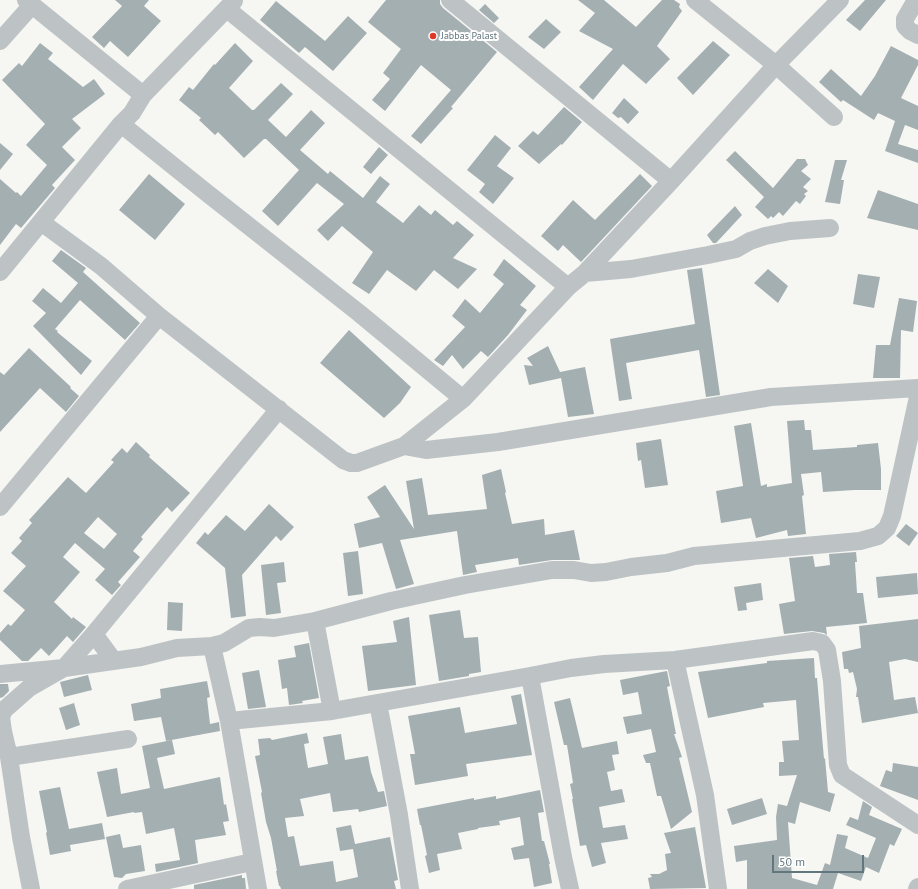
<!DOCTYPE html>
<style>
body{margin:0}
#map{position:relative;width:918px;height:889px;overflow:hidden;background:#f6f6f3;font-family:"PT Sans",sans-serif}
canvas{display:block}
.scale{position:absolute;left:772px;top:855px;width:92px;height:18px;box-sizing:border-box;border:2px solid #62767d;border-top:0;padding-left:5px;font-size:12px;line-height:14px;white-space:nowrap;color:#62767d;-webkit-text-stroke:3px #fff;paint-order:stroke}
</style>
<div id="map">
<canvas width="918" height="889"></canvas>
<div class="scale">50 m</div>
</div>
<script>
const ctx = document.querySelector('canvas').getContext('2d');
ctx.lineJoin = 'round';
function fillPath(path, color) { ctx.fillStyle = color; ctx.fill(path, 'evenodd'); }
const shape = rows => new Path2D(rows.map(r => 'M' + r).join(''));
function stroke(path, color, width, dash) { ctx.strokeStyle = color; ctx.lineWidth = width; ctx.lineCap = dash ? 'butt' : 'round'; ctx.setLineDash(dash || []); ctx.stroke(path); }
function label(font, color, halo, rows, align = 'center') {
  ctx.font = font + ' "PT Sans",sans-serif'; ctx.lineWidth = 4; ctx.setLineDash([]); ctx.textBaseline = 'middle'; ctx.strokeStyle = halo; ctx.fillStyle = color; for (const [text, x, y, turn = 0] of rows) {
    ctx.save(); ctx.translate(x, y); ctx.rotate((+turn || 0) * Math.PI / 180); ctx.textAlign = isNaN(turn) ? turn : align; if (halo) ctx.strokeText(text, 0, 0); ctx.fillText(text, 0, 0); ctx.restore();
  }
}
fillPath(shape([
 [115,0,149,0,144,6,161,21,128,57,110,41,104,48,92,37,122,6],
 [386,0,440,0,440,4,443,8,497,52,451,107,453,108,421,144,411,136,451,90,421,65,385,111,372,100,390,79,383,73,401,49,368,22],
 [578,0,604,0,636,27,662,0,674,0,680,4,679,7,682,11,657,46,670,59,646,84,623,64,593,100,579,87,613,49,579,31,595,13],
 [865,0,886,0,860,31,846,20],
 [276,1,325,41,348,16,367,33,333,71,305,47,299,53,260,20],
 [485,4,499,18,494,23,479,10],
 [546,19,561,32,544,49,528,37],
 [713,41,730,55,693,95,677,78],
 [40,43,53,53,48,59,83,87,94,79,105,94,72,119,81,128,62,147,75,160,52,185,55,188,21,228,16,224,0,245,0,179,16,193,17,192,21,196,47,165,26,145,45,124,2,80,19,63,22,66],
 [235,43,253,61,229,88,252,110,254,110,281,83,293,94,268,120,286,137,311,110,325,123,300,150,328,174,330,171,363,198,380,176,390,184,376,202,403,223,419,205,431,215,435,210,453,225,457,221,474,235,453,258,477,269,458,289,434,270,416,291,387,270,369,294,352,283,373,252,342,226,328,241,317,230,344,204,317,183,278,226,262,211,299,170,266,139,264,139,244,158,218,132,215,135,199,120,201,118,179,100,189,87,193,90,214,64,215,65],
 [891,46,918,60,918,65,901,98,918,106,918,130,905,125,898,144,918,150,918,163,885,151,895,121,878,113,874,120,843,100,841,102,819,82,831,69,861,96,875,76],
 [624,98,639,112,628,124,621,117,618,118,612,113],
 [564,107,582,122,562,145,561,144,539,164,518,146,533,131,538,135],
 [495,135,511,148,497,166,514,178,493,204,479,192,485,184,467,170],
 [0,143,13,154,0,170],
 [379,147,388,155,371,174,363,167],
 [735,151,773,188,797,159,805,159,808,165,801,171,811,179,803,187,808,191,804,194,806,196,800,204,796,201,783,216,779,212,773,218,771,216,768,219,755,207,764,197,726,160],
 [835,160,847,160,841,180,844,180,840,204,825,202],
 [149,174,185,204,155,240,119,210],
 [640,174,652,186,581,262,563,245,558,251,541,236,573,200,595,220],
 [878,190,918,204,918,230,867,218],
 [735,206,742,215,716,243,713,243,707,235],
 [61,250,86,268,83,272,140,323,125,340,80,300,55,329,58,331,57,332,92,361,81,375,33,326,46,313,32,301,43,288,61,303,78,283,52,261],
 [504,259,536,286,520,305,527,310,508,335,488,357,481,351,463,369,452,355,443,366,434,360,465,327,452,316,465,299,480,313,504,284,493,275],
 [702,268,720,395,706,397,699,350,626,363,632,399,619,401,610,339,695,324,687,270],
 [768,269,788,286,778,303,754,283],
 [858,274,880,277,874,308,853,304],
 [899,298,917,301,913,332,901,330,900,378,873,378,876,345,890,345],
 [349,330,411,387,400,403,384,418,320,363],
 [548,346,560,372,585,367,594,414,568,417,561,378,529,385,524,365,533,366,527,358],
 [29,348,71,387,70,388,79,396,66,412,40,388,0,432,0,372,4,375],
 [804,420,805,430,811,430,813,450,857,447,857,445,878,443,881,469,881,490,854,490,823,492,821,472,801,474,804,495,802,496,806,534,788,536,787,530,756,538,751,518,721,523,716,491,743,486,734,426,751,423,761,486,767,484,767,487,792,483,787,421],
 [661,439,668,485,645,488,641,460,638,461,636,443],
 [136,442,150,455,149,457,190,493,172,512,167,507,141,537,143,539,133,551,140,557,118,582,121,585,112,595,95,580,105,569,75,543,63,557,80,572,54,602,72,619,73,617,86,627,73,642,67,636,49,656,41,648,28,661,22,661,0,640,0,633,8,624,11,626,25,610,3,591,26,566,11,553,22,541,19,538,32,523,29,520,68,477,86,493,114,462,111,460,122,448,127,453],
 [98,517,117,534,104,549,84,533],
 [501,469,506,492,505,493,512,524,544,519,545,535,574,530,580,560,552,560,519,565,518,558,475,565,477,572,463,575,457,531,400,540,414,584,396,589,382,543,359,548,354,524,380,517,367,497,385,485,414,529,406,481,422,478,428,515,487,509,482,475],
 [269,504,294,527,281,541,276,536,242,575,246,616,231,618,225,568,196,543,205,532,208,535,226,515,245,531],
 [906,524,918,533,909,546,896,536],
 [358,551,363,594,348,596,343,553],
 [856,552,857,562,855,562,857,593,863,593,867,623,826,627,827,635,824,633,812,631,784,634,779,604,795,601,789,558,813,556,815,567,830,565,829,554],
 [284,562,286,582,277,583,281,613,266,615,261,565],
 [917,573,918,594,878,598,876,577],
 [761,583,763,600,746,603,747,610,738,611,734,587],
 [168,602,183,603,182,631,167,630],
 [460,610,464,638,478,637,481,672,469,674,469,676,439,681,429,615],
 [409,617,416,685,368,691,362,646,397,642,393,621],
 [918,619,918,662,905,659,889,662,894,700,915,697,918,713,862,723,858,697,856,697,857,689,853,672,849,673,848,669,844,669,842,652,861,648,859,626],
 [309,643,319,698,302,701,303,703,289,705,287,688,282,689,278,660,296,657,294,646],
 [814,658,815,678,817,678,824,759,825,758,828,792,835,794,830,812,800,802,795,824,788,822,792,878,817,885,825,863,830,865,837,834,848,836,845,848,868,858,876,838,846,825,850,817,858,820,863,801,872,807,869,815,902,829,894,846,890,844,879,873,866,867,861,881,838,873,833,889,747,889,747,860,736,862,734,846,777,840,776,817,778,804,787,806,797,775,779,776,779,762,784,762,782,741,799,740,796,700,763,703,764,707,708,718,698,672,767,663,767,661],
 [259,670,266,707,248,709,242,673],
 [667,671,670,686,667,687,676,734,674,734,682,757,679,758,692,812,671,829,661,796,657,796,650,763,646,763,643,755,656,752,651,729,627,734,623,717,642,714,638,692,623,695,620,680],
 [88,675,92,690,64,697,60,682],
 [207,681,210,697,207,698,210,724,219,722,220,731,166,741,161,717,134,721,131,704,161,698,160,689],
 [0,684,8,684,9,691,3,697,0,698],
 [521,694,532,755,466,764,468,776,415,785,410,754,415,754,408,716,460,707,465,733,517,724,511,696],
 [570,698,582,748,617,741,619,754,612,755,615,770,607,772,611,791,622,789,625,802,599,807,603,828,625,825,628,839,601,843,606,863,592,867,586,845,580,846,572,799,573,799,570,784,573,783,567,745,564,745,554,702],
 [74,703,80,725,66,730,59,708],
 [307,733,309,743,304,744,308,768,328,764,323,737,341,734,345,760,368,756,371,772,378,792,384,791,387,806,359,812,358,809,333,812,330,793,300,799,304,816,285,818,288,837,294,836,300,866,333,861,336,882,358,877,353,849,340,851,336,828,351,825,355,844,390,837,398,880,394,881,396,889,281,889,280,886,279,886,276,871,277,871,271,838,266,822,261,793,262,792,255,756,260,755,258,739,270,738,272,740],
 [172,740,175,754,157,758,164,789,220,777,224,805,226,804,229,821,223,822,226,835,195,840,198,863,156,872,155,864,180,860,174,828,146,834,142,812,134,813,134,812,107,817,97,772,117,768,121,794,150,788,142,746],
 [893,763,918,767,918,800,880,786,886,770,892,772],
 [60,787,69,829,102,823,105,839,70,845,71,851,50,855,46,833,47,832,39,791],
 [540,790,544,812,538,813,542,841,544,841,550,864,549,864,552,883,534,887,529,858,514,860,511,848,524,845,520,817,499,821,500,825,478,828,478,829,458,833,462,849,437,854,440,870,429,873,425,856,427,855,421,825,420,825,417,809,474,798,474,800,496,796,496,799],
 [762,798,767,814,732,825,727,809],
 [695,827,706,888,650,889,648,878,652,877,650,874,659,874,667,870,665,854,671,853,664,833],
 [120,834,123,848,141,845,145,871,126,874,122,878,114,877,106,837],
 [242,875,242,878,245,878,246,889,194,889,194,885]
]), '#a4afb2');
stroke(shape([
 [26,0,143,95],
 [450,0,671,181],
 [695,0,776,65,834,117],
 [916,0,905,19,905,26,910,31,918,35],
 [227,9,568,287],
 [0,41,32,5],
 [121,124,207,193,359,313,463,399],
 [41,222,101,266,159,316,343,460,351,463,357,463,404,446,463,399,568,287,585,273,671,181,776,65,840,0],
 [0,272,121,124,132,113,143,95,234,1],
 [585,273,631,269,708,255,736,249,750,241,765,236,790,231,830,228],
 [404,446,426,450,498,442,771,397,918,388],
 [0,507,159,316],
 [315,621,332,711],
 [94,634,114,661],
 [212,646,229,721,258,889],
 [675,660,705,795,718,889],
 [0,674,64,668,141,657,177,648,212,646,224,643,249,628,260,627,274,628,315,621,391,601,465,585,552,570,574,570,591,573,606,572,631,567,667,563,694,556,860,541,878,536,887,528,892,516,918,397],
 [530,676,563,857,570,889],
 [378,703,399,815,410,889],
 [229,721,332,711,530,676,571,668,604,664,675,660,813,641,822,643,827,650,832,681,838,765,842,775,918,825],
 [9,757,128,739],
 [31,889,21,837,9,757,3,731,1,717,4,710,29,688,64,668,94,634,279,409],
 [127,889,252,862],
 [917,889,918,887]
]), '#bdc3c5', 18);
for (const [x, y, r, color] of [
 [433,36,4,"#df382b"]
]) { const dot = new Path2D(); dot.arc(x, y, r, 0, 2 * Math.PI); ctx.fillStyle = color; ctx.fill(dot); stroke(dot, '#fff', 1.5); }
label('10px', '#62767d', '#fff', [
 ["Jabbas Palast",441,36]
], 'left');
</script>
